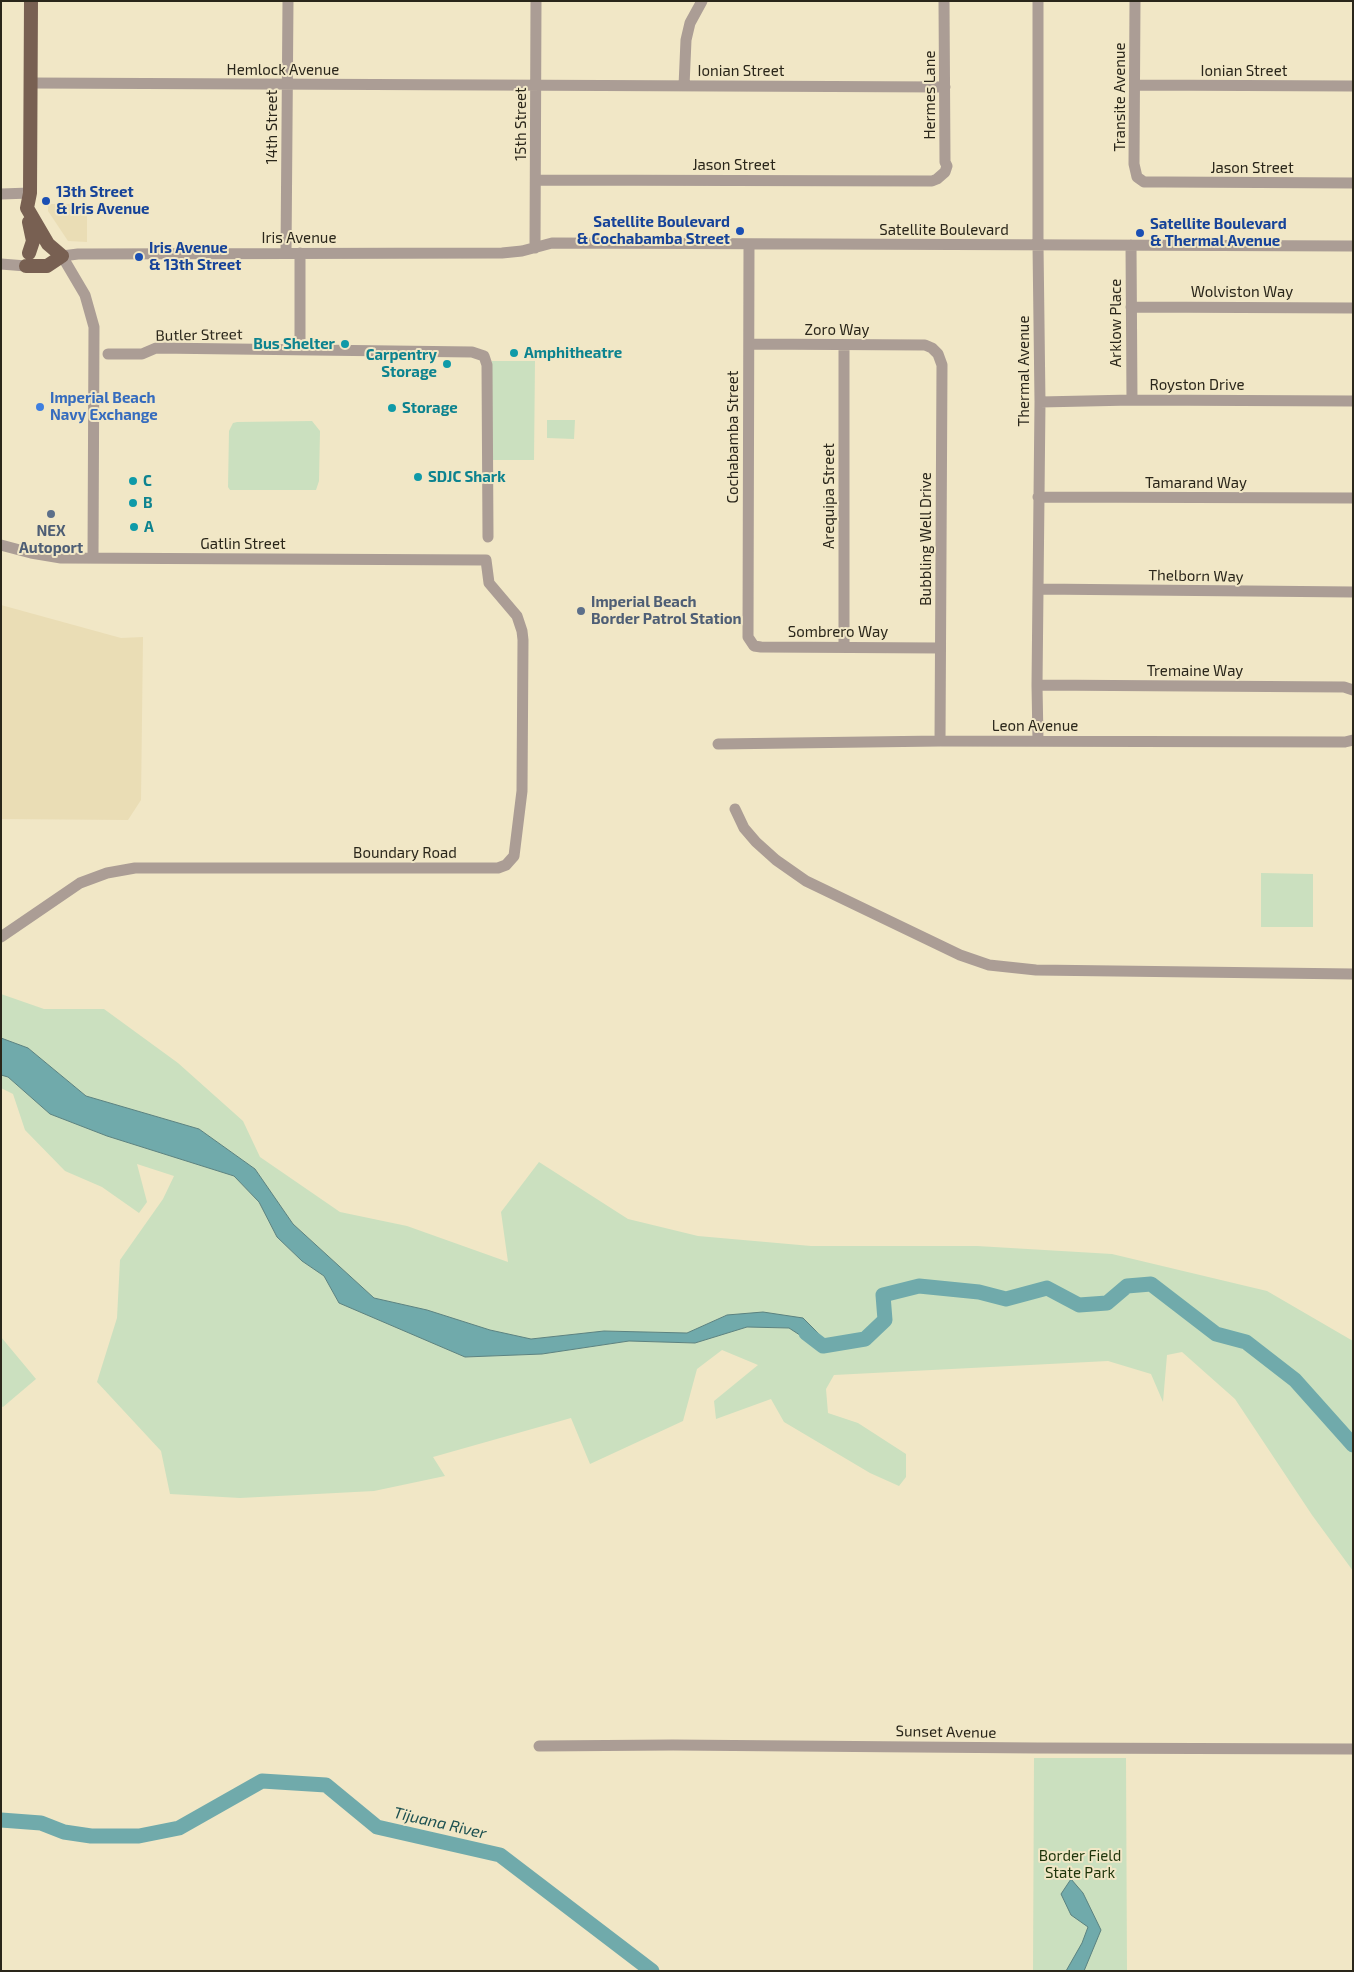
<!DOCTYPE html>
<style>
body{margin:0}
#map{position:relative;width:1354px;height:1972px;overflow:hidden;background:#f1e7c6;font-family:"Exo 2",sans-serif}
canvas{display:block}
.frame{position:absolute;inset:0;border:2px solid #2a261a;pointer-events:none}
</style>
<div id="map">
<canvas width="1354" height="1972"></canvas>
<div class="frame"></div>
</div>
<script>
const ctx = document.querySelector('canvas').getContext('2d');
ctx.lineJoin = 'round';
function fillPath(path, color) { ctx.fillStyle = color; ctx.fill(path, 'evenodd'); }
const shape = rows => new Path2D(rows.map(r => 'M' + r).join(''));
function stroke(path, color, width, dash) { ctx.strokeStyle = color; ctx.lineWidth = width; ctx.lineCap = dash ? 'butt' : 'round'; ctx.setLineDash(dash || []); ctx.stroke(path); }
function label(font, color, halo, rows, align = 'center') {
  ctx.font = font + ' "Exo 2",sans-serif'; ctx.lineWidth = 4; ctx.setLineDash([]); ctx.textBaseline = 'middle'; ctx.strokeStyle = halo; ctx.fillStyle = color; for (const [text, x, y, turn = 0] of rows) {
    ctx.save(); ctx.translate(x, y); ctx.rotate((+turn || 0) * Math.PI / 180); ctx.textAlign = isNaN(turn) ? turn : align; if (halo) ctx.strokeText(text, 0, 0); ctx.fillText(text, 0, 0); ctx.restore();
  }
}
fillPath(shape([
 [48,204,87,204,87,242,68,241,48,211],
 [1,605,121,638,143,637,141,800,128,820,1,819]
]), '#eaddb5');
fillPath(shape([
 [492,361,535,361,534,460,492,460],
 [547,420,575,420,574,439,547,438],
 [312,421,320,431,319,481,316,490,230,490,228,487,229,431,233,423,237,422],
 [1261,873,1313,874,1313,927,1261,927],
 [1,994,44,1009,104,1009,178,1063,243,1121,260,1157,340,1212,407,1226,508,1262,501,1212,539,1162,628,1219,698,1236,811,1246,977,1246,1112,1254,1267,1291,1353,1341,1353,1571,1312,1515,1235,1399,1182,1352,1167,1355,1163,1402,1151,1374,1108,1361,834,1375,826,1389,828,1413,858,1423,906,1454,906,1477,899,1486,870,1473,784,1422,771,1399,716,1419,714,1401,758,1365,722,1350,697,1369,683,1421,590,1464,571,1418,433,1457,445,1476,374,1491,240,1498,170,1494,161,1451,97,1382,117,1318,120,1260,163,1199,174,1176,137,1164,147,1202,139,1213,102,1187,65,1171,25,1130,13,1094,1,1088,1,1075,8,1077,50,1114,107,1136,234,1176,259,1202,277,1237,302,1261,324,1276,339,1303,465,1357,542,1354,629,1341,695,1343,747,1327,789,1328,822,1349,818,1333,726,1315,687,1333,604,1331,530,1339,490,1330,427,1310,374,1298,293,1224,255,1169,199,1129,86,1096,28,1048,1,1038],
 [1,1337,36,1379,3,1407,1,1406],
 [1034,1758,1126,1758,1127,1971,1033,1971]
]), '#cbe0bf');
const water = shape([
 [1,1038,28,1048,86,1096,199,1129,255,1169,293,1224,374,1298,427,1310,490,1330,531,1339,604,1331,687,1333,727,1315,763,1312,803,1318,818,1333,823,1350,789,1328,747,1327,695,1343,629,1341,542,1354,465,1357,339,1303,324,1276,302,1261,277,1237,259,1202,234,1176,107,1136,50,1114,8,1077,1,1075,1,1038],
 [1071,1879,1083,1893,1101,1930,1084,1971,1066,1971,1082,1943,1088,1927,1071,1915,1061,1894,1071,1879]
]);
fillPath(water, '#70aaab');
stroke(water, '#5b8280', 1);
stroke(shape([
 [806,1333,823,1346,865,1339,885,1320,883,1295,919,1286,979,1292,1006,1299,1047,1288,1079,1305,1107,1303,1127,1286,1151,1284,1216,1334,1246,1342,1295,1380,1353,1445],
 [1,1820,41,1823,64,1832,91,1836,139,1836,179,1828,262,1781,326,1785,377,1827,500,1855,652,1971]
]), '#70aaab', 15);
stroke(shape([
 [1038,1,1038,245,1040,402,1037,685,1038,741],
 [1135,1,1134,164,1137,177,1144,182,1165,182,1353,183],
 [31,83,945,87],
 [1135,85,1353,86],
 [684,86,686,40,690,23,702,1],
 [536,180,932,181,937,179,945,172,947,166,945,162,944,1],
 [1,194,30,193],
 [749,244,748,637,754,646,761,647,940,648],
 [1131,245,1132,400],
 [535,248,536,1],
 [286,253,288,1],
 [300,253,300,350],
 [1,264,26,266],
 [1131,307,1353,308],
 [749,344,925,345,932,348,938,354,942,365,940,741],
 [844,345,844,646],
 [108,354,142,354,156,348,472,352,484,356,487,365,488,537],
 [1040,402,1132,400,1353,401],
 [1038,497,1353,498],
 [1,545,31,553,61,558,486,560,489,583,517,616,522,631,523,640,522,791,514,856,506,865,498,868,135,868,107,873,80,883,1,937],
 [93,558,94,327,85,295,62,256,78,254,502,253,522,251,552,243,1353,246],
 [1038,589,1353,592],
 [1037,685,1344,687,1353,690],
 [718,744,940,741,1345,742,1353,740],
 [735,809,744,828,756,842,776,860,806,881,960,955,989,965,1036,970,1353,974],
 [539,1746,673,1745,1037,1748,1353,1749]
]), '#ab9d95', 11);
stroke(shape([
 [31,1,30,193,27,208,48,244,62,256],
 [29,222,33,241,29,253],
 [26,266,47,266,62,256]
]), '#786052', 14);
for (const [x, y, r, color] of [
 [46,201,5,"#1a4fb4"],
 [740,231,5,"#1a4fb4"],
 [1140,233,5,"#1a4fb4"],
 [139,257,5,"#1a4fb4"],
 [345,344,5,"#0f9aa8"],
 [514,353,5,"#0f9aa8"],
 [447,364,5,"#0f9aa8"],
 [40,407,5,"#3f7fe0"],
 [392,408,5,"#0f9aa8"],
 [418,477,5,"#0f9aa8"],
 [133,481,5,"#0f9aa8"],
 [133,503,5,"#0f9aa8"],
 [51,514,5,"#5c6f8a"],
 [134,527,5,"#0f9aa8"],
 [581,611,5,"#5c6f8a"]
]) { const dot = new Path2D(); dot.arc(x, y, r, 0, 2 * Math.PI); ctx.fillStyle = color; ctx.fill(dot); stroke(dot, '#f1e7c6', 2); }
label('15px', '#2a261a', '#f1e7c6', [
 ["Hemlock Avenue",283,70],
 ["Ionian Street",741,71],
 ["Ionian Street",1244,71],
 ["Hermes Lane",930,95,-90],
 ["Transite Avenue",1120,97,-90],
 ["15th Street",521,124,-90],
 ["14th Street",272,127,-90],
 ["Jason Street",734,165],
 ["Jason Street",1252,168],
 ["Satellite Boulevard",944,230],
 ["Iris Avenue",299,238],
 ["Wolviston Way",1242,292],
 ["Arklow Place",1116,323,-90],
 ["Zoro Way",837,330],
 ["Butler Street",199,335,-1],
 ["Thermal Avenue",1024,371,-90],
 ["Royston Drive",1197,385],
 ["Cochabamba Street",733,437,-90],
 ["Tamarand Way",1196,483],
 ["Arequipa Street",829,496,-90],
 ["Bubbling Well Drive",926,539,-90],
 ["Gatlin Street",243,544],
 ["Thelborn Way",1196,576,1],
 ["Sombrero Way",838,632],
 ["Tremaine Way",1195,671],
 ["Leon Avenue",1035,726],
 ["Boundary Road",405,853],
 ["Sunset Avenue",946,1732,1]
]);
label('bold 15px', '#164399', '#f1e7c6', [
 ["13th Street",56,192],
 ["& Iris Avenue",56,209],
 ["Satellite Boulevard",730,222,"right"],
 ["& Cochabamba Street",730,239,"right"],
 ["Satellite Boulevard",1150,224],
 ["& Thermal Avenue",1150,241],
 ["Iris Avenue",149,248],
 ["& 13th Street",149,265]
], 'left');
label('bold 15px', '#0d838f', '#f1e7c6', [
 ["Bus Shelter",335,344,"right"],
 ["Amphitheatre",524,353],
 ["Carpentry",437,355,"right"],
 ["Storage",437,372,"right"],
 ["Storage",402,408],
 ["SDJC Shark",428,477],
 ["C",143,481],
 ["B",143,503],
 ["A",144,527]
], 'left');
label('bold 15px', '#366cbe', '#f1e7c6', [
 ["Imperial Beach",50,398],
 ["Navy Exchange",50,415]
], 'left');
label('bold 15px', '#4e5e75', '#f1e7c6', [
 ["NEX",51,531],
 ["Autoport",51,548],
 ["Imperial Beach",591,602,"left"],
 ["Border Patrol Station",591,619,"left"]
]);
label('15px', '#1e350b', '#f1e7c6', [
 ["Border Field",1080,1856],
 ["State Park",1080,1873]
]);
label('italic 16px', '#1b4f50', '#f1e7c6', [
 ["Tijuana River",440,1823,13]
]);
</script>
